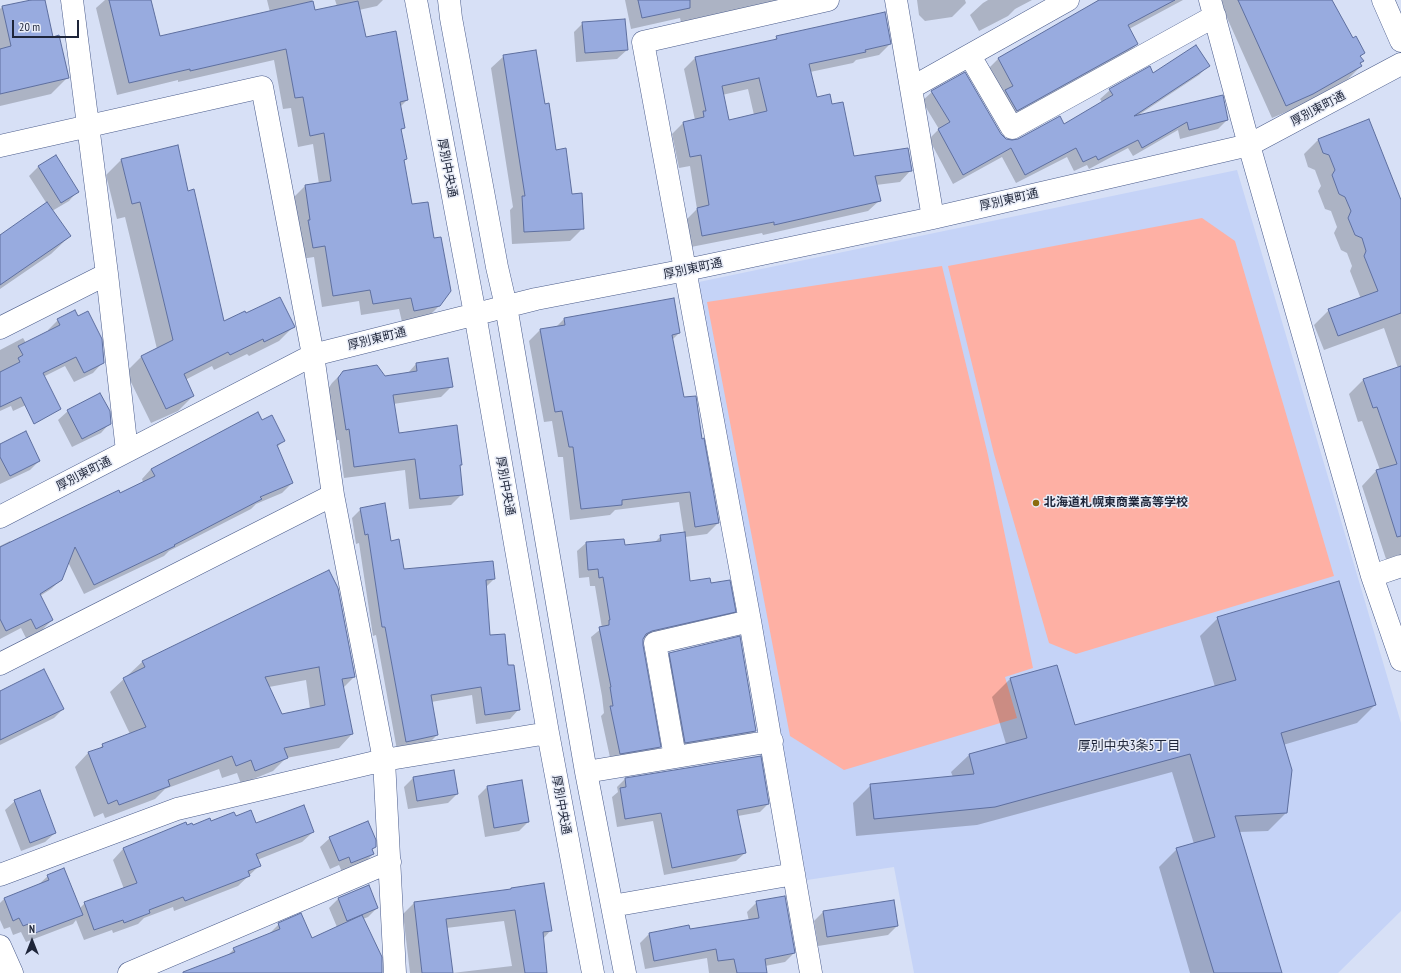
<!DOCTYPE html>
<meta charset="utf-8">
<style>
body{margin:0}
#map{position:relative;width:1401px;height:973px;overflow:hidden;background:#d7e0f6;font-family:"PT Sans Narrow",sans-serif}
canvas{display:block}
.north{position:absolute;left:12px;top:921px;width:40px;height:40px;-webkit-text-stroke:3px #e9edf8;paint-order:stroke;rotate:0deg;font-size:11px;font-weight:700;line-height:16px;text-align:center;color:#1e2539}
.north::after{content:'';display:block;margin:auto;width:14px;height:18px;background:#1e2539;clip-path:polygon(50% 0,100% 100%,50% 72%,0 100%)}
.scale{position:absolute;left:12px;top:20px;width:67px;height:18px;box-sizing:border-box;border:2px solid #1e2539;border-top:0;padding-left:5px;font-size:12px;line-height:14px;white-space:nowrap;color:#1e2539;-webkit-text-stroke:3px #e9edf8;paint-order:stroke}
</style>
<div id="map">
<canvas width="1401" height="973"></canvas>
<div class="north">N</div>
<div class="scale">20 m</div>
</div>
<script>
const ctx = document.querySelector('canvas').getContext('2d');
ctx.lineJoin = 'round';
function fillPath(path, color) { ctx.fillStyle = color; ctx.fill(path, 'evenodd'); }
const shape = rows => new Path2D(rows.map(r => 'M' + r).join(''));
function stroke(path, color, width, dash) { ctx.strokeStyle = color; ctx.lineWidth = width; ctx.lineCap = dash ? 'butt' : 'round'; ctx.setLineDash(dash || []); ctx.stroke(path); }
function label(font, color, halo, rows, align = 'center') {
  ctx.font = font + ' "PT Sans Narrow","Noto Sans JP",sans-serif'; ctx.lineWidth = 3; ctx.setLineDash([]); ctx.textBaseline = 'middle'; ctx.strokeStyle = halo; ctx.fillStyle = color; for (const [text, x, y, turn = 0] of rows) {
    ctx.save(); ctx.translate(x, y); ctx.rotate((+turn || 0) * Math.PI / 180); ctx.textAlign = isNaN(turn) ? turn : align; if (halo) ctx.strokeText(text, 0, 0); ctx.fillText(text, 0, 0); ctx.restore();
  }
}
fillPath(shape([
 [1237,170,1401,723,1401,911,1338,973,914,973,894,867,807,880,694,283]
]), '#c5d3f7');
fillPath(shape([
 [1202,218,1235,241,1334,576,1076,654,1049,643,994,454,948,266],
 [942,266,988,455,1033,668,1005,677,1017,718,844,770,790,736,707,302]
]), '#feb0a4');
fillPath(shape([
 [36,0,44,0,52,38,68,77,51,94,0,106,0,9,2,7],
 [105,0,150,0,159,37,270,12,267,0,312,0,314,11,337,6,335,0,383,0,377,6,359,10,365,38,407,100,400,107,404,127,401,131,406,159,403,162,411,206,440,305,427,318,402,322,399,309,361,315,359,301,322,307,314,257,301,259,293,198,305,186,319,184,313,144,298,147,291,108,283,109,274,60,178,82,178,80,117,95,96,8],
 [625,0,801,0,681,22,680,18,631,29],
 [917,0,965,0,966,3,952,17,925,21,919,15],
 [988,0,1032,0,1015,9,1008,16,979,31,970,15,983,3],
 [1098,0,1183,0,1129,29,1137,44,1126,55,1005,122,987,70,998,59,1092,5],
 [1219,0,1331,0,1352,39,1364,53,1360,57,1362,61,1360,64,1361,66,1348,79,1298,107,1272,118],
 [583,23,627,50,617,59,576,62,574,32],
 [777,37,890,44,879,55,856,60,853,63,810,72,816,98,831,105,853,157,911,170,900,182,876,185,880,200,868,211,763,235,762,233,691,247,686,220,697,209,690,166,679,168,672,134,683,123,695,120,684,69,695,58,773,41],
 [748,89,754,115,728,121,722,95],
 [504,56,544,105,555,151,583,228,570,241,512,244,510,210,513,207,491,68],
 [1208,66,1199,75,1137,116,1227,120,1218,129,1180,139,1178,130,1133,156,1128,148,1089,169,1087,165,1074,171,1067,157,1016,183,1002,157,953,184,929,139,939,129,922,101,932,92,965,73,1000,135,1006,140,1012,141,1064,125,1102,102,1100,99,1110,90,1153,74],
 [1318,140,1401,202,1401,566,1389,568,1362,486,1376,471,1380,470,1362,421,1358,422,1349,394,1363,380,1398,368,1384,328,1324,350,1314,325,1329,310,1361,299,1350,271,1352,266,1347,253,1341,250,1334,233,1337,227,1331,211,1325,209,1318,191,1321,186,1315,170,1308,167,1304,154],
 [56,156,78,191,69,201,52,211,70,236,51,254,0,289,0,236,47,204,29,176,38,167],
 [121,160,187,192,224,323,245,314,294,326,279,341,249,356,247,354,214,370,212,366,185,380,193,396,178,411,151,423,126,372,141,357,157,349,125,217,117,219,106,175],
 [564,319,679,333,672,340,683,398,701,440,718,523,707,534,685,537,689,582,710,584,734,611,726,620,642,639,642,645,659,747,651,755,611,762,601,716,604,713,602,696,591,637,602,628,595,586,590,586,589,577,579,578,577,551,586,543,624,546,654,543,661,536,684,534,679,502,615,510,610,515,570,520,563,457,558,457,552,421,544,422,529,341,540,330,556,327],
 [58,320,103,362,93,373,74,382,65,366,43,377,39,399,13,411,11,406,0,411,0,350,23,338,26,343,49,332,48,330],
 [416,364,452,386,441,397,393,404,398,434,461,464,459,466,462,494,451,505,409,509,405,470,344,478,339,440,336,440,328,389,332,383,344,371,384,377,407,374],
 [68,411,110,423,101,433,72,447,58,420],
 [261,422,284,441,277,447,292,483,282,493,256,504,251,509,169,551,164,556,84,594,68,562,62,579,51,589,40,596,52,620,42,630,26,638,21,628,0,639,0,546,10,541,11,543,120,494,143,482,142,479,151,469],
 [0,448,39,461,30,470,0,484],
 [361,509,391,542,403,570,494,579,485,588,489,636,507,667,519,709,510,719,476,724,472,695,431,702,437,735,428,744,397,750,376,635,373,636,359,543,356,544,352,518],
 [329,571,354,677,343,688,352,734,339,748,286,758,273,771,241,784,237,773,222,778,219,769,165,789,155,799,105,818,103,813,94,817,75,767,88,753,98,750,103,745,130,734,110,692,142,662],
 [306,680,310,709,282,715,269,687],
 [1218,618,1375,705,1357,723,1283,745,1286,813,1268,831,1239,832,1281,973,1190,973,1159,867,1177,849,1194,844,1172,772,977,825,856,836,853,803,871,785,953,777,951,772,969,755,1006,744,992,697,1010,679,1056,666,1074,726,1215,687,1200,636],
 [670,653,755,731,747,739,677,751,662,662],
 [0,702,63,709,54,718,0,745],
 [760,757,768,804,760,812,738,816,745,853,736,861,664,875,653,821,617,827,612,797,618,792,617,787,625,779],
 [413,778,457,794,448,803,408,809,404,787],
 [487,787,528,822,519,831,485,837,478,796],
 [15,801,55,833,45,842,21,851,5,810],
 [236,817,256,825,313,832,302,842,257,860,259,866,238,886,174,911,173,907,144,918,138,924,113,933,112,930,84,940,76,920,73,924,26,942,21,932,13,935,10,927,4,929,0,920,0,903,4,899,38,885,48,876,79,909,85,903,124,889,113,860,123,849,185,823,187,826,192,826],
 [330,838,375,847,371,850,373,854,364,863,342,872,339,865,330,869,320,847],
 [510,891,551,930,543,939,546,973,452,973,512,966,504,921,446,928,452,973,410,973,403,914,414,903],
 [338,899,377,908,368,917,363,919,380,973,196,973,227,956,234,949,268,935,279,924,311,939,337,927,329,908],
 [757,902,794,953,785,962,765,966,766,973,709,973,707,958,645,969,640,943,649,934,689,930,749,921,747,912],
 [823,912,897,926,888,935,818,946,814,921]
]), '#0003');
const building = shape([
 [31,0,45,0,53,37,59,35,69,78,0,94,0,49,11,46,2,6,31,0],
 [109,0,151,0,160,36,313,1,315,10,358,1,366,37,396,31,408,100,400,102,405,128,401,129,407,159,404,160,412,204,428,202,434,238,441,237,451,291,440,306,414,311,411,298,373,304,370,290,333,296,325,246,313,248,308,220,310,220,305,185,331,181,324,133,310,136,303,97,295,98,286,49,190,71,190,69,129,83,109,0],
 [638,0,690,0,690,8,642,18,638,0],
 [1099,0,1175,0,1128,25,1138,44,1017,111,1005,90,1013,86,998,58,1099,0],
 [1238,0,1332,0,1353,38,1356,36,1365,53,1360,56,1364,61,1360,63,1362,66,1313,94,1286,106,1238,0],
 [885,12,891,44,865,50,866,52,809,64,817,97,830,94,832,104,843,102,854,156,908,148,912,171,875,176,881,201,774,225,774,222,702,236,697,208,709,205,701,155,690,157,683,122,704,117,703,111,706,111,695,57,777,39,776,36,885,12],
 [759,78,767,111,729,120,722,86,759,78],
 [625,19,628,50,585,53,582,22,625,19],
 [1196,45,1210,66,1134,116,1223,95,1228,120,1189,130,1187,122,1142,148,1138,140,1098,160,1096,156,1083,162,1076,148,1025,175,1011,148,963,175,938,129,950,122,931,91,965,72,1001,134,1006,139,1012,140,1018,139,1060,116,1064,124,1113,95,1109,89,1150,66,1153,73,1196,45],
 [536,50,545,104,549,103,556,150,566,148,572,194,582,193,584,229,524,232,522,196,525,196,503,55,536,50],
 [1369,119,1401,200,1401,313,1338,336,1328,309,1378,291,1364,256,1366,251,1362,238,1355,235,1348,218,1351,211,1345,197,1339,194,1332,175,1335,170,1329,155,1323,153,1318,139,1369,119],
 [178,145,188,191,194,189,224,321,245,311,246,313,280,297,295,327,264,342,263,339,230,355,228,352,184,374,194,396,166,409,141,356,173,340,140,202,132,204,121,159,178,145],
 [56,155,79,192,61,203,38,166,56,155],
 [47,202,71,236,0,285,0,235,47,202],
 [674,298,680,333,672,335,684,397,696,396,702,439,704,438,719,523,695,527,690,492,622,500,622,505,581,509,573,447,569,447,562,411,555,412,540,329,565,325,564,318,674,298],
 [75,310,78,316,88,311,102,339,104,363,84,373,76,357,43,373,61,409,34,424,21,397,0,407,0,372,20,362,18,358,23,355,18,346,60,325,57,319,75,310],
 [448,358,453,387,393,395,399,433,457,425,462,465,460,465,463,495,420,499,415,459,354,467,349,429,346,430,338,378,343,371,377,365,385,376,417,371,416,363,448,358],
 [1401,366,1401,536,1397,537,1376,470,1397,464,1377,407,1373,408,1363,379,1401,366],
 [100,393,110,411,111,424,82,439,67,410,100,393],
 [258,412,262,420,272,415,285,441,277,445,293,483,260,497,262,499,174,545,175,546,94,585,75,547,62,580,40,594,53,620,36,629,31,619,6,631,0,619,0,547,119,490,120,493,155,476,151,469,258,412],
 [26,431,40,461,10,476,0,457,0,444,26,431],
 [385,503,391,541,399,539,404,569,493,561,495,579,486,580,490,635,505,634,508,665,514,665,520,710,485,715,481,687,431,695,438,735,406,742,385,627,382,627,368,534,365,535,360,508,385,503],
 [685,532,690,581,710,578,711,583,730,580,736,612,652,631,646,634,643,639,643,645,661,747,620,754,610,706,613,706,610,687,611,687,599,627,609,625,609,620,610,620,603,577,599,578,598,569,588,570,586,542,624,539,625,545,661,541,660,535,685,532],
 [329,570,338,588,355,677,342,679,353,734,284,748,288,758,255,771,251,760,236,766,232,756,168,780,170,786,119,805,117,800,108,804,88,752,103,747,102,744,146,727,123,678,145,667,142,661,329,570],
 [319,667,325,705,282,714,265,677,319,667],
 [1339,581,1376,705,1281,733,1292,770,1287,813,1235,816,1282,973,1214,973,1176,848,1215,837,1190,754,995,807,874,819,870,784,974,774,969,754,1027,738,1010,678,1057,665,1075,725,1236,680,1217,617,1339,581],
 [740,636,756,731,685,743,669,653,740,636],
 [44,669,64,709,0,740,0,691,44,669],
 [761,756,769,804,737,810,746,853,672,868,661,813,625,819,620,788,626,787,625,778,761,756],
 [454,770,458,794,417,801,413,777,454,770],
 [522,780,529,822,494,828,487,786,522,780],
 [40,790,56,833,30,843,14,800,40,790],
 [304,805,314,832,256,854,261,866,248,871,250,876,185,901,183,897,149,910,150,913,124,923,123,920,94,930,84,902,137,883,123,848,186,822,187,825,192,823,193,825,210,818,211,821,234,812,236,816,251,810,256,823,304,805],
 [368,821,376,840,376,847,372,849,374,854,351,863,349,857,339,861,329,837,368,821],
 [64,868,83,915,35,933,31,923,23,926,19,918,13,921,4,898,49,880,47,875,64,868],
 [544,883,552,931,543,932,547,973,525,973,515,910,446,919,453,973,422,973,414,902,511,889,511,888,544,883],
 [369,885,378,908,347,921,338,898,369,885],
 [785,896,795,953,765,959,767,973,737,973,734,959,718,961,716,949,654,961,649,933,689,925,690,929,759,918,756,901,785,896],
 [894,900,898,926,827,937,823,911,894,900],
 [301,913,312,938,362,915,382,957,382,973,183,973,183,972,235,952,233,948,280,929,278,923,301,913]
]);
fillPath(building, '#98abdf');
stroke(building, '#5e6f9f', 1);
const minor = shape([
 [72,0,107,274,127,451],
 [416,0,475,314,548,733,593,973],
 [449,0,451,18,497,267,506,306,586,772,625,973],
 [896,0,933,218],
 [1210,0,1249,145,1372,576,1401,660],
 [1383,0,1401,41],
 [970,56,1012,128,1215,16],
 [911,88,1068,0],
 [0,146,262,87,313,355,333,495,384,760,395,973],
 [0,328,107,274],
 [0,517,313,355,536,299,686,270,933,218,1249,145,1401,64],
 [1372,576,1401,566],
 [0,664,333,495],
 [675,757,655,643,750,621],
 [586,772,772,741],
 [0,875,177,809,384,760,548,733],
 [612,906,794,874],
 [0,946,12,973],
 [129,973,390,862],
 [811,973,750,621,643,42,828,0]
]);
stroke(minor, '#4b5c8b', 23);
stroke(minor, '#fff', 22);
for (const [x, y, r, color] of [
 [1036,503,4,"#8b6c0d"]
]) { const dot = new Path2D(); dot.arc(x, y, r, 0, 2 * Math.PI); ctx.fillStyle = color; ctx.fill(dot); stroke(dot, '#e9edf8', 1.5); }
label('12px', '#1e2539', '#e9edf8', [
 ["厚別東町通",1318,109,-28],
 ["厚別中央通",447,168,79],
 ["厚別東町通",1009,200,-13],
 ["厚別東町通",693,269,-12],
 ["厚別東町通",377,339,-14],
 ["厚別東町通",84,474,-27],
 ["厚別中央通",505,486,80],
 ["厚別中央通",561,805,80]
]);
label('bold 12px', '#1e2539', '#e9edf8', [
 ["北海道札幌東商業高等学校",1044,503]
], 'left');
label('13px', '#1e2539', '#e9edf8', [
 ["厚別中央3条5丁目",1129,746]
]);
</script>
